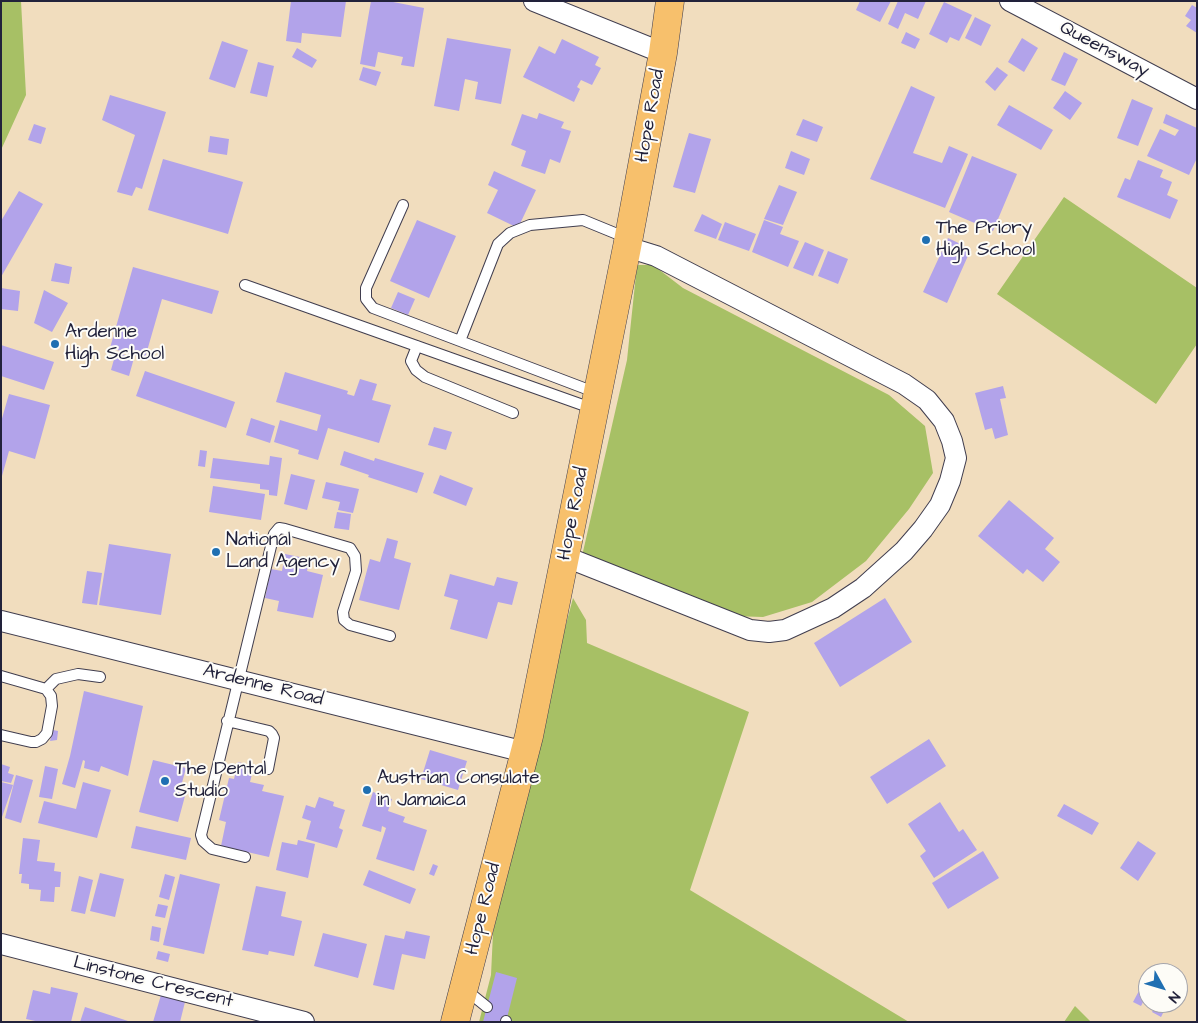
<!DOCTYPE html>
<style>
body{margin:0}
#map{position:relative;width:1198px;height:1023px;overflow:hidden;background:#f1ddbe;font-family:"Architects Daughter",sans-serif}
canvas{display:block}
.frame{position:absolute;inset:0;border:2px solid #22223b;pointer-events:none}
.north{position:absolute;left:1138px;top:963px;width:50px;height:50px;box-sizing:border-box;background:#fdfcf7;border:1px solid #a5a5ac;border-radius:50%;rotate:129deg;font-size:14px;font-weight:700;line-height:20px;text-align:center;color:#22223b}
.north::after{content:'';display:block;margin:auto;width:18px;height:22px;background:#1f6fb2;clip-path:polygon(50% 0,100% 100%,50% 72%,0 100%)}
</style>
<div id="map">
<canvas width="1198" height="1023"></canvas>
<div class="frame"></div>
<div class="north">N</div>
</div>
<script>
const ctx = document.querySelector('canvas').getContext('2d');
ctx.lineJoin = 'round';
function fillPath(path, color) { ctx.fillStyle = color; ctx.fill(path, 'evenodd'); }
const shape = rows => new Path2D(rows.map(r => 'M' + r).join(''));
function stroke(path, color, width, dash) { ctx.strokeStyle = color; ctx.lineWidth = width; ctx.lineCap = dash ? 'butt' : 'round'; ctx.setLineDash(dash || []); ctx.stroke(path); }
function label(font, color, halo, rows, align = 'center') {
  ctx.font = font + ' "Architects Daughter",sans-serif'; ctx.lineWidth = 4; ctx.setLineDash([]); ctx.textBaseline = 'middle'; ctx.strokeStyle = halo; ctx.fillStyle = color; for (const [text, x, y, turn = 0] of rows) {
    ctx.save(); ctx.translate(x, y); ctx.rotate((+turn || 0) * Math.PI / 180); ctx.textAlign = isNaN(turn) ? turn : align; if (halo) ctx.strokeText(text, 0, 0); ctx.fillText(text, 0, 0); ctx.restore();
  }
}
fillPath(shape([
 [1,1,21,1,26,95,1,150],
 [1064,197,1197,288,1197,344,1156,404,997,294],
 [637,265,653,265,683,288,889,395,925,426,933,473,909,509,866,561,812,602,763,617,731,616,582,556,627,360],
 [573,598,586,620,587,643,749,712,690,890,909,1022,479,1022,491,975,493,933,516,813],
 [1075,1006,1091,1022,1064,1022]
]), '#a7c065');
fillPath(shape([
 [291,1,346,1,341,37,302,33,301,43,286,41],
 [371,1,388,1,424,8,414,67,401,65,403,57,378,52,375,67,360,64],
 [860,1,891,1,880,22,856,10],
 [898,1,926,1,918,19,905,13,898,29,888,24],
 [944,2,972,15,959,41,950,37,947,43,929,34],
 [1192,5,1197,8,1197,33,1186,26,1191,20,1185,16],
 [975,17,991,25,981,46,965,38],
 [906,32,920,39,915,49,901,43],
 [447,38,511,49,501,104,475,99,478,82,465,79,459,111,434,106],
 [1022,38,1038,48,1024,72,1008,62],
 [562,39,599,57,595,65,601,68,592,85,581,80,577,87,580,89,574,102,523,77,539,46,555,54],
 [222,41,248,50,235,88,209,79],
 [297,48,317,60,312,68,292,57],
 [1064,52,1078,59,1065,86,1051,80],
 [258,62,274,66,267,97,250,93],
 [363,67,381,72,376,86,359,80],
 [997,67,1008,75,995,91,985,82],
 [911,86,935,97,913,153,942,163,949,146,968,154,945,208,870,179],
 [1065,91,1082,103,1070,120,1053,108],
 [110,95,166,112,142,189,136,187,132,196,117,192,135,135,102,120],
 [1132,99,1153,108,1138,146,1117,138],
 [1009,105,1053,130,1041,150,997,125],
 [539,113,564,122,561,128,571,131,560,163,550,159,545,174,521,166,526,151,511,145,522,114,537,119],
 [1166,114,1197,128,1197,158,1189,175,1147,156,1160,129,1175,136,1179,130,1163,123],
 [803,119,823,127,817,142,796,135],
 [34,124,46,128,41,144,28,140],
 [689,133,711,139,695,193,673,187],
 [210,136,229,139,227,155,208,152],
 [791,151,810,159,804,175,785,168],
 [972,156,1017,174,993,231,949,212],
 [163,159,243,182,228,234,148,210],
 [1138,160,1163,170,1160,177,1172,182,1167,195,1178,200,1170,219,1117,197,1125,178,1130,180],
 [494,171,536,190,518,228,487,213,498,190,488,185],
 [779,185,797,192,783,225,764,219],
 [19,191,43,204,1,277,1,221],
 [702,214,722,224,716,239,694,231],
 [417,220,456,236,429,298,390,281],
 [764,220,783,227,780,234,799,241,788,267,752,252],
 [725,222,756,234,749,251,718,240],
 [948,238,971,249,947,303,923,292],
 [805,242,824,250,813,276,793,268],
 [828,251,848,259,838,284,818,276],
 [55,263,72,267,69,284,51,281],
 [133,267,219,291,212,314,162,299,145,358,110,348],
 [1,288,20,291,18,311,1,309],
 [44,290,68,303,52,332,34,323],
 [398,292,415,299,408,315,391,308],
 [1,345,54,362,44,390,1,376],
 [116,352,134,358,129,376,111,370],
 [145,371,235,402,226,428,136,396],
 [285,372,348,391,347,394,354,396,360,379,377,384,372,400,391,405,379,443,328,428,318,460,298,454,299,450,274,442,280,420,317,431,321,415,276,402],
 [1003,386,1006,398,1000,399,1008,435,995,439,992,428,985,430,975,393],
 [9,394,50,405,35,459,9,451,2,476,1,422],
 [251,418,275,426,270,443,246,435],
 [434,427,452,432,446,450,428,445],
 [200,450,207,451,205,467,198,466],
 [344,451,374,461,375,458,424,473,417,493,368,477,369,475,340,465],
 [270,456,282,458,277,496,269,495,269,490,260,489,260,484,210,478,213,458,269,465],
 [291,474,315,480,307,510,284,504],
 [440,475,473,488,466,506,433,493],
 [326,482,359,489,353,513,338,510,340,502,322,498],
 [213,486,265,494,261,520,209,512],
 [1009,500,1054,538,1045,549,1060,562,1043,582,1027,569,1023,574,978,536],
 [337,512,351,514,349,530,334,528],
 [387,538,398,541,394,558,411,563,399,610,359,600,370,559,380,562],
 [109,544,171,554,161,615,99,605],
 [285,554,310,559,307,571,323,575,313,618,277,611,279,601,265,598,271,569,282,571],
 [87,571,102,573,97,605,82,603],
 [450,574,494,586,497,577,518,582,512,605,498,602,487,639,450,629,458,600,444,596],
 [885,598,912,642,840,687,814,643],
 [84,691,143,706,128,776,101,766,99,772,84,768,85,761,83,760,75,788,62,784,70,756],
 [53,730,58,731,57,740,50,741],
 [929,739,946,766,887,804,870,777],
 [430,750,467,761,458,790,421,779],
 [153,760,186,768,179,794,185,796,178,822,139,812],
 [238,762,254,766,250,782,264,785,262,791,284,796,269,857,221,846,226,822,219,820,229,778,234,779],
 [1,764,10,767,8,773,14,775,11,783,1,781],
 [45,766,58,769,52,799,39,797],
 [16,775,33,780,21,823,5,818],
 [1,782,13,785,2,817,1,817],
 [83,782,111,790,97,838,38,823,44,801,76,809],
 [373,792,392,799,388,811,405,817,403,822,427,830,414,871,376,859,386,828,382,826,381,832,362,826],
 [319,797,334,802,333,806,345,810,339,828,343,830,337,848,306,839,311,821,302,818,306,805,315,808],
 [940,802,959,832,963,829,977,850,934,878,920,856,926,851,908,824],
 [1064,804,1099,823,1092,835,1057,816],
 [136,826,191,838,186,860,131,848],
 [23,838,40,840,37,861,55,863,54,871,61,872,60,887,55,887,54,902,40,901,41,890,29,889,29,884,21,883,22,874,19,874],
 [298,840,315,844,308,878,276,870,282,842,297,845],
 [1138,841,1156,853,1138,881,1120,868],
 [983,851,999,878,948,909,932,883],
 [433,864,438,866,434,876,429,874],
 [369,870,416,889,410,904,363,885],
 [100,873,124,879,115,917,90,911],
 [165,874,175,877,169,900,159,897],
 [180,874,220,884,204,954,163,945],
 [79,876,93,880,85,914,71,911],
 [256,886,286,892,281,916,302,921,294,956,269,951,268,955,242,950],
 [158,904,168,906,165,918,155,916],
 [152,926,161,928,159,942,150,940],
 [406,931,430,936,425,959,402,954,394,990,373,985,385,935,404,939],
 [323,933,367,944,358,978,314,966],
 [158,951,170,954,168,962,156,959],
 [496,972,517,978,506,1022,483,1022],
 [1148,974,1148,995,1147,994,1141,1006,1133,1002],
 [51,987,78,993,71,1022,40,1022,26,1019,33,990,50,994],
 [161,995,185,1002,180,1022,153,1022],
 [1157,1003,1168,1003,1161,1017,1152,1012],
 [85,1007,128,1021,128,1022,80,1022]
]), '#b2a3ea');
const lane = shape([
 [403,205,366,288,366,299,373,308,597,393],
 [245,285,594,409],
 [460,341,498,244,510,233,530,225,583,220,627,238],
 [417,346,411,361,416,370,425,377,513,413],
 [1,676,46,689,51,696,52,706,47,733,42,739,36,742,31,742,1,735],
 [46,689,56,679,78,674,100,677],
 [227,721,269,731,272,734,274,738,268,769],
 [245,857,212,849,203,841,201,835,274,534,279,528,285,529,350,548,355,556,356,571,343,612,344,620,350,625,390,636],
 [466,990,487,1007],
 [506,1021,506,1022]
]);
const street = shape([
 [534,1,663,53],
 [1010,1,1197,99],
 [566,557,750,630,769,632,785,630,833,608,863,588,904,551,923,529,940,505,950,481,956,458,952,441,944,421,927,400,904,384,656,256,627,247],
 [1,621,525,752],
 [1,944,304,1022]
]);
const primary = shape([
 [455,1022,529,736,627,247,663,53,670,1]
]);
stroke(lane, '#413e4f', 12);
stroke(street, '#413e4f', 22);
stroke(primary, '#413e4f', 29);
stroke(lane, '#fff', 10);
stroke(street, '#fff', 20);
stroke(primary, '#f7c06c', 28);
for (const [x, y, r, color] of [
 [926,240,5,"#1f6fb2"],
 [55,344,5,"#1f6fb2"],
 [216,552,5,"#1f6fb2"],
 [165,781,5,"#1f6fb2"],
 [367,790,5,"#1f6fb2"]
]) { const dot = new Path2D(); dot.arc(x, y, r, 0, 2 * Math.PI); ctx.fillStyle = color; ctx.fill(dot); stroke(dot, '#fdfcf7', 2); }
label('19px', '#22223b', '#fdfcf7', [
 ["Queensway",1104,50,28],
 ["Hope Road",651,116,-80],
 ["Hope Road",574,514,-79],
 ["Ardenne Road",263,686,14],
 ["Hope Road",484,909,-76],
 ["Linstone Crescent",153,983,14]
]);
label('19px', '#22223b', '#fdfcf7', [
 ["The Priory",936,229],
 ["High School",936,251],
 ["Ardenne",65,333],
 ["High School",65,355],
 ["National",226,541],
 ["Land Agency",226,563],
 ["The Dental",175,770],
 ["Studio",175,792],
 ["Austrian Consulate",377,779],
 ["in Jamaica",377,801]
], 'left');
</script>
